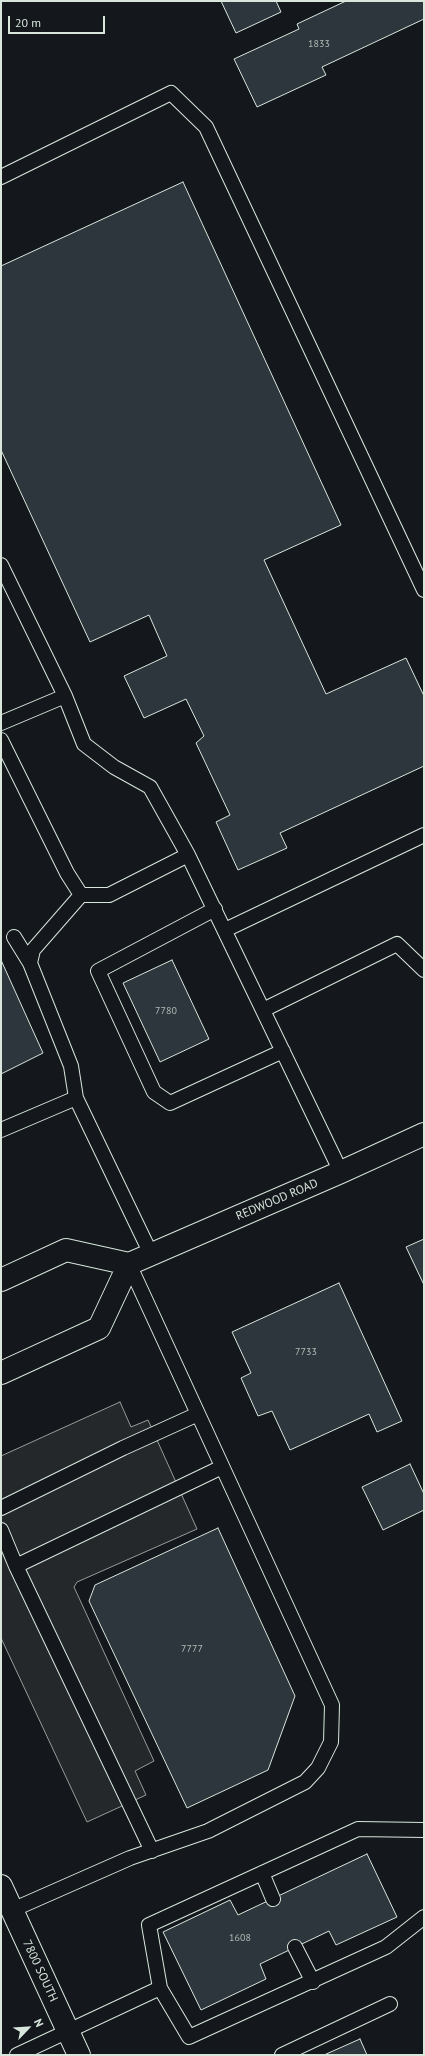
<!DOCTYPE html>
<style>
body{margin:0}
#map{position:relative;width:425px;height:2056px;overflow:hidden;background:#14181c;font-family:"PT Sans",sans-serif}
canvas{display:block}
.frame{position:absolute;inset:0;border:2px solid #d8e6dc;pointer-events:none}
.north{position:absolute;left:8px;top:2008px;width:40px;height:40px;-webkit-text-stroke:3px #14181c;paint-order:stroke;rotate:65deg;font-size:11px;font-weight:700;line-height:16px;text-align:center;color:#d8e6dc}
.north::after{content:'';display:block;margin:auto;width:14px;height:18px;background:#d8e6dc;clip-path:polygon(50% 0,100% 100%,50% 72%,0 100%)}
.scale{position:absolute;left:8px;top:16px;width:97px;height:18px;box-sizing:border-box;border:2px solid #d8e6dc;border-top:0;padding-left:5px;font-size:12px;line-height:14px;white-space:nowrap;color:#d8e6dc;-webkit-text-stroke:3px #14181c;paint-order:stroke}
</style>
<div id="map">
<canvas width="425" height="2056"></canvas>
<div class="frame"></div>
<div class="north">N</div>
<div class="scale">20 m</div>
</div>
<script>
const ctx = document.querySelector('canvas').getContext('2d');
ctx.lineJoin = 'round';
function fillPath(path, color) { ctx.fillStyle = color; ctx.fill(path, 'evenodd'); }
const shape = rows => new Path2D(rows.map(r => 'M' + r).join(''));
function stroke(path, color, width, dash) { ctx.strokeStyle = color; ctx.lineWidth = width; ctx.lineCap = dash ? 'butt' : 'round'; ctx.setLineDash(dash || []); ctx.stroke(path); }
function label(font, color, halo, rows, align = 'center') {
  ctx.font = font + ' "PT Sans",sans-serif'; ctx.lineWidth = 3; ctx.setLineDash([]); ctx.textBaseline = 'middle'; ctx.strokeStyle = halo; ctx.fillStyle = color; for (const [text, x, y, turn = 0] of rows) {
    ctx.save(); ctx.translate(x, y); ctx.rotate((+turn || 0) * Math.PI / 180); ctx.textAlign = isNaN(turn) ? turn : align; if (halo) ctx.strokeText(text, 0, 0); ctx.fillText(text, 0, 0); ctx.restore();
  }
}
const parking = shape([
 [120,1402,131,1427,148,1420,197,1529,77,1582,74,1587,154,1761,135,1771,146,1795,87,1822,1,1638,1,1456,120,1402]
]);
fillPath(parking, '#24282b');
stroke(parking, '#939e99', 1);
const building = shape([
 [221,1,276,1,281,12,236,33,221,1],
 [346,1,424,1,424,19,322,67,326,75,257,107,234,59,299,29,297,24,346,1],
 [183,182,341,525,264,560,326,694,406,658,424,696,424,766,280,833,287,848,238,870,216,822,230,815,196,743,204,736,186,699,144,718,124,676,167,656,149,615,90,642,1,450,1,266,183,182],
 [1,960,43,1053,1,1074,1,960],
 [172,960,209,1039,160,1062,123,983,172,960],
 [424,1239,424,1285,406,1247,424,1239],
 [339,1283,402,1421,377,1432,369,1414,290,1450,272,1411,258,1416,241,1378,251,1373,232,1332,339,1283],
 [410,1464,424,1494,424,1510,383,1530,362,1487,410,1464],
 [218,1528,295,1696,268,1770,187,1808,89,1601,95,1585,218,1528],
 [367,1854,397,1917,336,1945,329,1931,260,1964,266,1979,201,2010,163,1932,230,1900,238,1915,367,1854],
 [360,2039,367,2055,324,2055,360,2039]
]);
fillPath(building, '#2c363c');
stroke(building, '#d8e6dc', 1);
const lane = shape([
 [1,177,171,93,206,127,424,590],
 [1,565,65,696,1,723],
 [65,696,84,744,114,767,150,787,188,855],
 [1,740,67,873,81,895,109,895,188,855,341,1172],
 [81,895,33,950,30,963,71,1066,76,1098,151,1254],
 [215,909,98,971,154,1092,170,1103,283,1051],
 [225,930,424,835],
 [14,937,30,963],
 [263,1010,397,944,424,970],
 [1,1130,76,1098],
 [1,1508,123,1448,198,1414],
 [1,1530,16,1566,152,1851],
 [16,1566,222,1467],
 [424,1830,358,1829,149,1925,160,1988,189,2037,386,1947,424,1917],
 [262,1873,273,1899],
 [12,1910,130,1858,208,1831,305,1782,318,1768,331,1742,332,1705,129,1264],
 [295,1947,313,1982],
 [17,2055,160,1988],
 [282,2055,390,2004]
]);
const primary = shape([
 [1,1280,66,1250,129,1264,341,1172,424,1134],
 [1,1373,99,1328,129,1264],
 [1,1886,79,2055]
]);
stroke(lane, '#d8e6dc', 16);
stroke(primary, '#d8e6dc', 24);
stroke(lane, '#14181c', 14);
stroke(primary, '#14181c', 22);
label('10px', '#adbab4', null, [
 ["1833",319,44],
 ["7780",166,1011],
 ["7733",306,1352],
 ["7777",192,1649],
 ["1608",240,1938]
]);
label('12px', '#d8e6dc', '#14181c', [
 ["REDWOOD ROAD",277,1200,-23],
 ["7800 SOUTH",40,1971,65]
]);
</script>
